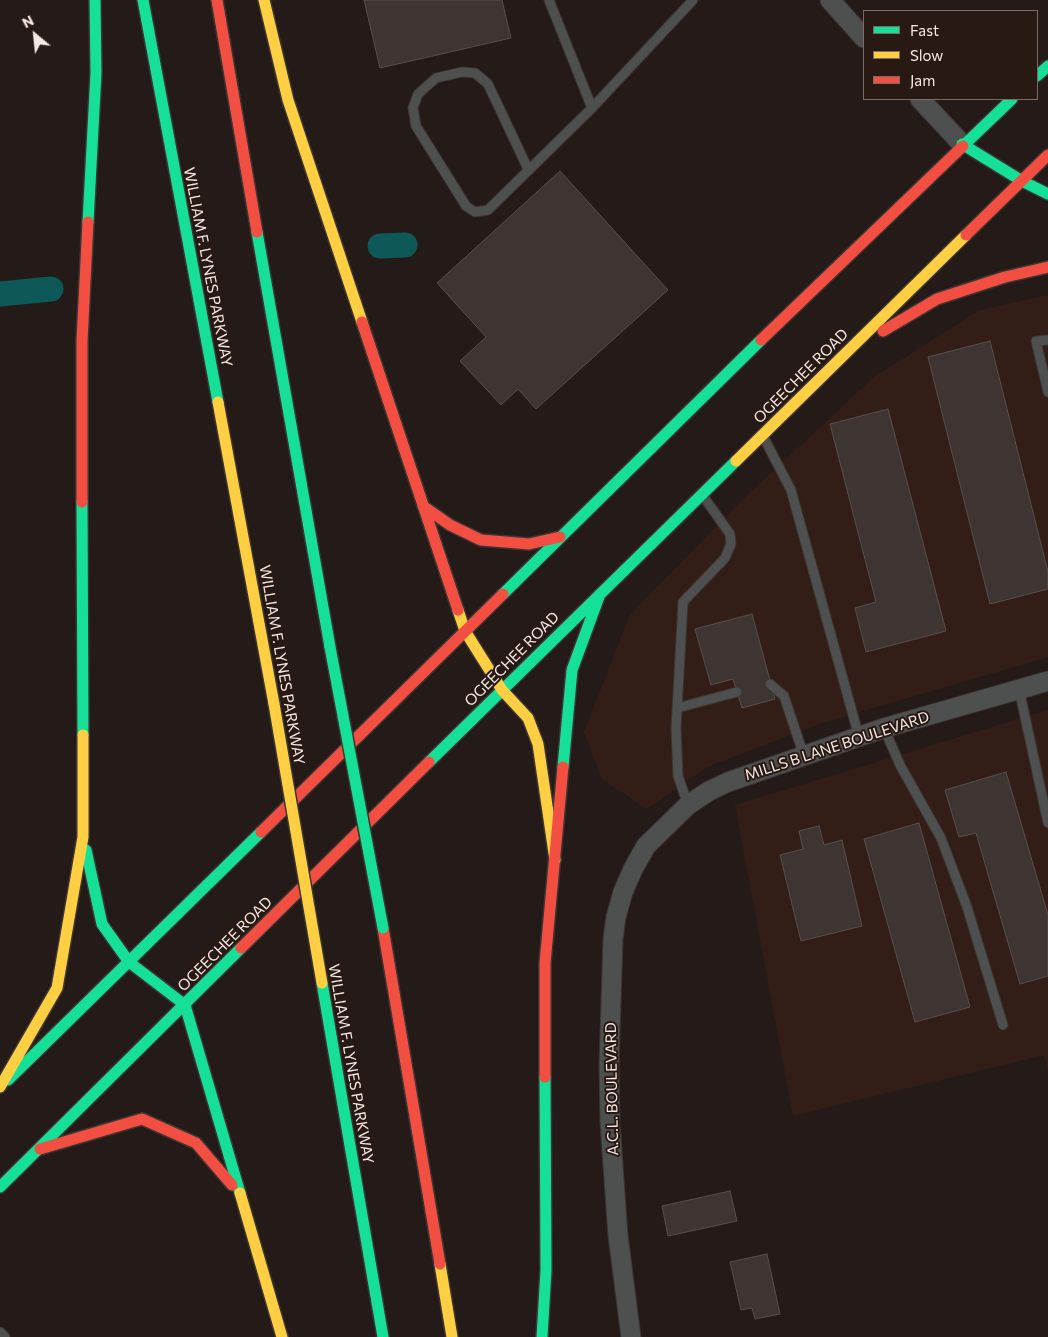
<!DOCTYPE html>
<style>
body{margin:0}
#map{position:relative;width:1048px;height:1337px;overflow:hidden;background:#241b18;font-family:Commissioner,sans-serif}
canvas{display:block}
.legend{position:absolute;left:863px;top:10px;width:175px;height:90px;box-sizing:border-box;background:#291913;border:1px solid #7b6c67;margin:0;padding:6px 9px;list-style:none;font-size:15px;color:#f5e9e5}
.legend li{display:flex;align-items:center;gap:10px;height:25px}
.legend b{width:25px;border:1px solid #7b6c67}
.north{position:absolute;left:10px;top:10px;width:50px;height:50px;-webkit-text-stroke:4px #291913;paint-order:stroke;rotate:332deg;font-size:14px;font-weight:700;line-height:20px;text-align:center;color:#f5e9e5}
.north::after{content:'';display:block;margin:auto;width:18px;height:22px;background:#f5e9e5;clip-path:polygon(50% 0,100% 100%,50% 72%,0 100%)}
</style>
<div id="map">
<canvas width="1048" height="1337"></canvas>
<ul class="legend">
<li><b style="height:6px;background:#16e098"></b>Fast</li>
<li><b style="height:6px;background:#ffcf43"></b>Slow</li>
<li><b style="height:6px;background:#f24e42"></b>Jam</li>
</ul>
<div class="north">N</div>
</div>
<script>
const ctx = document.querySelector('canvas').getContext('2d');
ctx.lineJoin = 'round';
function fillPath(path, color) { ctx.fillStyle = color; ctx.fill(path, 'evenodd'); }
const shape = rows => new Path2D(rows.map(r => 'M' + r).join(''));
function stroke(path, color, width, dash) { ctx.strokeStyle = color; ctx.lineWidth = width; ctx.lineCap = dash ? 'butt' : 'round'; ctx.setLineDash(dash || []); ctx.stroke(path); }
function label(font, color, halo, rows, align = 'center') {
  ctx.font = font + ' Commissioner,sans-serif'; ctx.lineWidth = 4; ctx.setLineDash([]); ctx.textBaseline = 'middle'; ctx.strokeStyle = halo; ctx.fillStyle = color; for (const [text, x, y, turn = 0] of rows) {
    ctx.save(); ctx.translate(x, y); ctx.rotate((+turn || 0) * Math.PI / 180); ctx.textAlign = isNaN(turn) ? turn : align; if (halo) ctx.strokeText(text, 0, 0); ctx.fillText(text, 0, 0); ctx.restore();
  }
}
fillPath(shape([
 [1048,295,1048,657,819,724,707,767,647,809,602,779,584,732,630,615,742,500,874,377,980,310],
 [1048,710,1048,1070,1044,1055,793,1116,735,805]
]), '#331e17');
stroke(shape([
 [380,246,405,245],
 [0,294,51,289]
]), '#0e5858', 25);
const building = shape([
 [364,0,502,0,511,38,380,68,364,0],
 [560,171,668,290,536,409,518,389,501,405,460,361,486,337,437,283,560,171],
 [990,341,1048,572,1048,589,990,604,928,357,990,341],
 [888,409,946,631,866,652,855,608,876,602,830,424,888,409],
 [752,614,775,699,742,708,733,679,711,685,695,629,752,614],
 [1006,772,1048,915,1048,976,1020,984,976,833,959,837,945,790,1006,772],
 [919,823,970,1007,915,1022,864,839,919,823],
 [819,826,824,845,842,840,862,926,801,941,780,855,803,849,799,831,819,826],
 [730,1191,737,1221,668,1236,662,1206,730,1191],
 [767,1254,780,1314,755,1319,752,1308,741,1310,730,1262,767,1254]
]);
fillPath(building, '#3e3533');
stroke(building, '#584f4d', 1);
const lane = shape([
 [549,0,592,108,693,0],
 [528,169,488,84,475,73,462,72,436,78,418,94,413,108,416,126,466,206,475,212,488,210,592,108],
 [1048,340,1036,341,1048,392],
 [764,438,791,490,859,737],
 [770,684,784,696,804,756],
 [1019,689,1048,823],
 [677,708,737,692],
 [884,728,900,765,941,838,967,907,1003,1025],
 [688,805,678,776,676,728,683,602,725,558,731,544,730,534,703,496],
 [0,1332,5,1337]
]);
const street = shape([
 [830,0,864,38],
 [920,99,962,144],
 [631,1337,618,1236,610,1123,609,1065,613,939,616,917,623,892,633,869,646,846,688,805,709,791,728,782,884,728,1048,681]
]);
const fast = shape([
 [143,0,218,402],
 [1037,76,1048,66],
 [962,144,1022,181,1048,194],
 [963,146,1012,99],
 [88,222,96,73,95,0],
 [257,232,330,647],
 [82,502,83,735],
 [503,594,761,340],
 [429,762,736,461],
 [563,767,572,670,600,594],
 [86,850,102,924,129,962,185,1005,240,1193],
 [322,983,383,1337],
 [8,1080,261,832],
 [0,1187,241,948],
 [542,1337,546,1270,545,1077]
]);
const slow = shape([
 [264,0,288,100,362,322],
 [218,402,274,704],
 [736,461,966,235],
 [458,610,465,631,502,690,528,718,538,744,555,860],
 [0,1087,57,988,83,837,83,735],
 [240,1193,282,1337],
 [440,1264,452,1337]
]);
const jam = shape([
 [217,0,257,232],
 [966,235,1048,155],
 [362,322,458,610],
 [883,331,937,299,1005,277,1048,267],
 [761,340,963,146],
 [82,502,82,341,88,222],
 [423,506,450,525,481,540,529,544,560,537],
 [261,832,503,594],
 [383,928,440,1264],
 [241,948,429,762],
 [545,1077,545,963,563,767],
 [40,1149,142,1119,196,1143,232,1185]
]);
stroke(lane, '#3c3531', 11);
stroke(street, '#3c3531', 21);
stroke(fast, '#3c3531', 14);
stroke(slow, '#3c3531', 14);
stroke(jam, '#3c3531', 14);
stroke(lane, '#4e4f4f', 9);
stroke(street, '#4e4f4f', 19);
stroke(fast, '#16e098', 11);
stroke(slow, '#ffcf43', 11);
stroke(jam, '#f24e42', 11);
const fastBridge = shape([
 [330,647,383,928]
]);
const slowBridge = shape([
 [274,704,322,983]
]);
stroke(fastBridge, '#3c3531', 14, []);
stroke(slowBridge, '#3c3531', 14, []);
stroke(fastBridge, '#16e098', 11);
stroke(slowBridge, '#ffcf43', 11);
label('15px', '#f5e9e5', '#291913', [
 ["WILLIAM F. LYNES PARKWAY",208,267,79],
 ["OGEECHEE ROAD",801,376,-45],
 ["OGEECHEE ROAD",512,659,-45],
 ["WILLIAM F. LYNES PARKWAY",282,665,80],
 ["MILLS B LANE BOULEVARD",837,746,-18],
 ["OGEECHEE ROAD",225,944,-45],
 ["WILLIAM F. LYNES PARKWAY",351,1064,80],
 ["A.C.L. BOULEVARD",612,1089,-91]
]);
</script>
